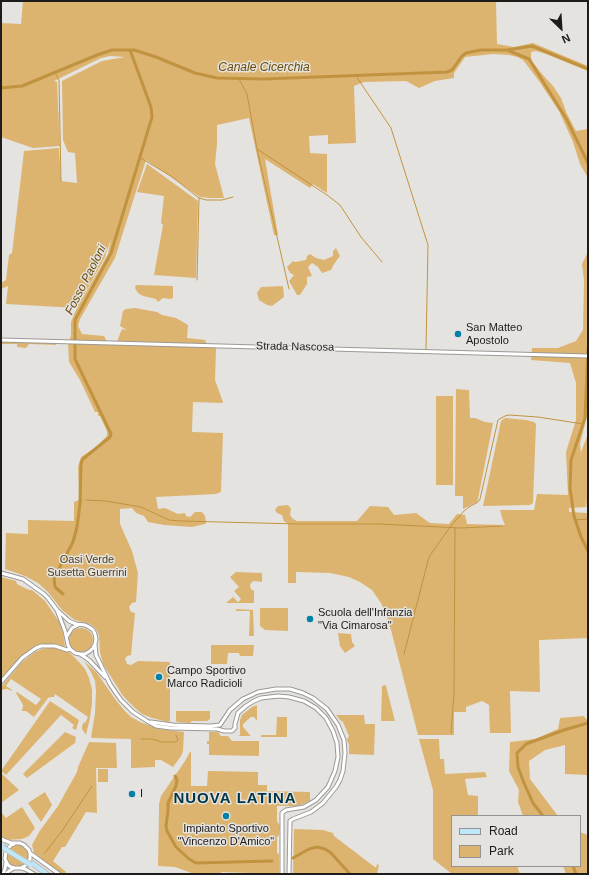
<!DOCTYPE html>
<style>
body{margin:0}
#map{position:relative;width:589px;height:875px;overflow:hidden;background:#e5e3e0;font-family:Helvetica,sans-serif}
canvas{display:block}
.frame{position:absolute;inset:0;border:2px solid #1d1c1b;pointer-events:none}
.legend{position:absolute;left:451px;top:815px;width:130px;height:52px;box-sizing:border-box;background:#e5e3e0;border:1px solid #959391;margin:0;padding:5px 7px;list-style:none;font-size:12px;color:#1d1c1b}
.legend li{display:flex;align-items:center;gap:8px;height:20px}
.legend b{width:20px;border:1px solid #959391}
.north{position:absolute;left:541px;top:8px;width:40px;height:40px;-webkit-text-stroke:3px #e5e3e0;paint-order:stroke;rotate:155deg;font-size:11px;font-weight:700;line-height:16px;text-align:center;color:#1d1c1b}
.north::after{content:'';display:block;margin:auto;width:14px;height:18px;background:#1d1c1b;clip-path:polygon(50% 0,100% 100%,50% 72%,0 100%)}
</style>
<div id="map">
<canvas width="589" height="875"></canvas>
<div class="frame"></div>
<ul class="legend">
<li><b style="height:5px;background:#bee8fa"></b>Road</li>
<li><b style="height:11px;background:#dcb470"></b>Park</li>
</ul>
<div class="north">N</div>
</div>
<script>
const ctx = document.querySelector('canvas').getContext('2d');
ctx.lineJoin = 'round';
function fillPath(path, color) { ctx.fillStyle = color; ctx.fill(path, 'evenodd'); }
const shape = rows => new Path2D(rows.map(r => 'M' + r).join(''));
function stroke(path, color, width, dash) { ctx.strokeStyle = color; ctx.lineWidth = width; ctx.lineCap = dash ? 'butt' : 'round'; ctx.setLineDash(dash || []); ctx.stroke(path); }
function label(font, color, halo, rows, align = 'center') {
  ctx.font = font + ' Helvetica,sans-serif'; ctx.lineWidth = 3; ctx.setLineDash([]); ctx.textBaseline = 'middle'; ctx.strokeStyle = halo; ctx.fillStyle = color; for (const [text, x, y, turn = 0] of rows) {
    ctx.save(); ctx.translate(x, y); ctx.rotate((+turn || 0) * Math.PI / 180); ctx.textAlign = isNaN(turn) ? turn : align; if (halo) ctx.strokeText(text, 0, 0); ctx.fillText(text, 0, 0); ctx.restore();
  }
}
fillPath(shape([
 [23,1,496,1,497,44,514,47,533,43,588,66,588,71,546,54,536,51,531,52,531,57,532,61,542,74,553,86,561,98,567,114,576,131,588,129,588,178,580,164,573,142,559,111,539,81,523,60,517,57,509,55,493,54,465,57,454,73,454,78,435,81,419,88,406,81,364,82,354,86,356,143,328,144,328,135,309,136,310,153,327,154,327,193,313,184,310,188,265,159,278,235,274,235,249,118,217,125,217,144,215,164,224,198,210,198,200,197,146,160,126,223,115,258,80,319,78,326,82,334,104,336,108,344,116,344,122,329,127,330,120,326,123,311,126,309,135,308,157,312,162,315,176,318,188,325,187,338,205,340,208,347,215,347,216,349,215,380,223,402,222,403,193,402,192,432,223,433,221,492,216,494,156,497,158,509,165,508,178,514,185,513,186,516,190,517,195,512,202,512,205,516,206,522,205,524,192,527,164,525,148,522,144,516,136,513,132,508,120,509,120,524,132,551,138,573,136,602,132,603,129,607,131,612,135,613,131,655,127,656,125,659,126,661,127,664,131,665,138,661,170,662,170,721,168,722,152,718,142,714,136,709,123,696,103,664,100,652,99,636,98,633,95,628,90,624,75,620,72,618,62,610,48,592,38,583,25,576,5,569,6,533,28,534,28,520,74,521,74,502,79,500,78,467,81,457,96,447,107,436,107,431,100,416,98,416,98,412,95,412,80,380,69,362,68,343,71,336,71,322,75,312,108,254,111,239,105,257,77,308,6,304,8,286,1,289,1,283,6,280,9,255,12,253,24,151,59,148,61,181,77,183,75,153,68,152,63,140,62,81,102,61,125,57,110,56,101,58,54,81,57,82,60,146,33,148,1,137,1,23,21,24],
 [147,164,198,201,196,278,154,275,163,225,161,223,164,196,137,192],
 [336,248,340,256,334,264,331,270,322,273,318,267,312,263,308,267,312,276,307,277,307,284,300,295,297,295,289,281,294,275,290,273,287,267,293,261,295,262,306,260,307,256,310,254,316,258,324,260,333,256,333,251],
 [588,252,588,406,587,416,580,444,582,464,581,452,588,434,588,513,585,498,586,507,569,508,569,512,588,513,588,638,539,640,540,692,510,691,511,733,490,733,489,705,482,701,466,707,466,712,454,712,454,735,418,735,391,630,386,614,381,603,372,590,360,582,349,577,330,573,296,572,296,583,288,583,288,524,284,521,282,515,277,513,275,510,278,506,288,505,291,509,290,515,293,519,297,521,357,521,370,506,388,507,394,515,416,513,430,523,449,524,457,514,465,515,467,524,505,525,502,518,500,510,534,510,537,494,568,495,566,452,576,420,576,383,570,363,531,360,532,348,558,348,576,341,583,330,584,280,582,264],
 [136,285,173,286,173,298,170,299,163,298,158,302,156,299,143,296,138,293,135,288],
 [283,286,284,297,272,306,267,305,259,300,257,293,261,287],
 [1,340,56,342,56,345,29,344,26,348,17,347,17,344,1,344],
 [456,389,469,390,470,418,475,418,485,422,493,423,478,499,477,502,463,509,463,496,455,496],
 [436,396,453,396,453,485,436,485],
 [505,418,526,420,534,422,536,424,533,503,530,505,483,506,501,421],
 [236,572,262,573,262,582,254,581,252,582,250,585,251,589,254,591,254,603,226,603,233,597,238,602,241,599,234,591,239,587,230,577],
 [1,577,16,581,17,584,29,590,32,590,45,601,60,623,63,633,65,646,65,647,56,644,51,644,38,646,33,648,22,656,1,680],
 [260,608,288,608,288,631,265,630,260,626],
 [236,609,253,610,254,636,249,636,250,611,236,611],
 '69 640a12 12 0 1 1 24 0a12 12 0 1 1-24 0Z',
 [338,633,351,634,352,642,355,646,345,653,340,646],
 [211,645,254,645,253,656,240,656,239,653,228,653,227,664,211,664],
 [48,648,61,648,70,653,80,663,85,669,89,678,92,689,92,704,90,718,86,735,82,729,82,726,84,722,85,723,88,717,55,694,54,697,51,697,48,698,34,717,26,711,22,711,23,705,16,693,17,692,36,705,41,699,11,679,6,686,12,690,12,691,7,689,1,690,1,687,22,662,35,652,42,649],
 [84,661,97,673,115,699,124,710,131,717,140,722,159,729,184,732,183,751,181,756,173,767,161,760,155,760,155,767,131,768,131,739,92,738,91,737,95,713,96,691,95,681,91,672],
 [385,685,386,686,395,721,381,721,382,686],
 [50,701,79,720,76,730,72,728,74,725,61,715,6,775,1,771],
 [257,705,257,721,254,717,251,717,243,724,243,727,250,735,250,736,238,736,240,735,240,720,242,715,252,707],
 [176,711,210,711,210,719,207,721,192,721,190,723,177,722,176,721],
 [336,715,364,715,365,724,375,724,374,755,349,754,349,745,347,740,349,736,343,722,340,720],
 [584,716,586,719,588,719,588,775,565,774,565,745,545,750,529,761,530,779,558,816,523,816,518,802,519,790,509,771,510,742,535,739,558,729,560,718],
 [277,717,287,717,287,737,261,737,261,735,276,735],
 [65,732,76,737,75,743,27,778,23,774],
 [209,732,218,732,221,736,228,736,232,741,259,741,259,756,209,755,209,744,207,744,207,741,209,741],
 [419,739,439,739,440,759,444,759,445,774,485,772,487,777,465,779,468,795,478,796,478,816,452,816,452,866,517,866,520,874,452,874,433,859,433,790],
 [89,742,116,743,117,768,96,768,97,813,86,812,65,847,62,847,53,861,66,872,64,874,62,874,39,857,39,856,34,853,32,845,39,832,58,806,68,788,77,772,78,767],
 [190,752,191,752,191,786,207,786,208,771,258,772,258,785,267,785,267,791,310,792,310,801,303,804,297,806,277,806,277,821,280,826,279,835,277,837,277,853,279,854,279,874,221,872,221,874,193,874,189,872,175,867,158,866,159,813,159,804,161,796,185,761],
 [98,769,108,769,108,782,98,782],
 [1,773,19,790,1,803],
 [45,792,52,805,41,822,28,803],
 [22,807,35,828,29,836,22,839,7,840,1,836,1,812,6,818],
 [294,829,323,830,333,833,334,836,376,868,377,864,379,865,377,874,293,874],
 [580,832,588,835,588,874,566,874,563,866,580,866],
 '6 856a11 11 0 1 1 22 0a11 11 0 1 1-22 0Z'
]), '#dcb470');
stroke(shape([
 [55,73,59,80,61,181],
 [356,76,391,128,428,245,426,349],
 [239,79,247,94,257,149,289,289],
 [257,149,327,195,340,205,361,237,382,262],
 [139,157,171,176,199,198,206,200,222,200,233,197],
 [197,280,199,198],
 [80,500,82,500],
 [86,500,106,501,141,507,169,520,181,521,298,524,379,524,461,528,502,526],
 [575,520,588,519],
 [46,576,57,572],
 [404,654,429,557,450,527,464,511,469,507,478,502,480,499,498,420,505,416,509,415,538,417,583,424],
 [451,733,454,692,455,528],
 [141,739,152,739,162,742,176,742,178,740,176,735],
 [44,854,62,831,92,786]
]), '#c19340', 1);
stroke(shape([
 [507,50,529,59,567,120,588,163],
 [1,88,22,86,97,55,112,50,134,50,156,57,195,73,217,78,264,79,447,72,452,70,462,56,466,53,481,50,507,50,532,46,588,69],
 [588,349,585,418,571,460,570,488,574,516,581,537,588,551],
 [63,594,55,587,54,578,73,542,77,527,80,504,81,463,83,459,110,437,111,434,75,359,75,320,111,253,152,117,151,107,130,50],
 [175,776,177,780,176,786,168,803,168,811,166,826,167,831,176,847,189,859,196,863,272,861],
 [543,816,533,803,524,783,518,767,517,753,526,744,564,730,588,723],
 [293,858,309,849,317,847,325,849,331,853,350,874],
 [573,866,576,874]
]), '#c19340', 3);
const minor = shape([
 [1,340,588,356],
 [1,573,23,579,44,594,48,598,57,610,69,621,76,624,85,625,89,627,93,630,95,634,96,639,95,644,93,648,90,651,85,654,80,654,75,653,70,649,68,645,65,631,57,610],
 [67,636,72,628,78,625],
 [95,644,96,655,98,659,110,684,116,693,121,700,133,712,147,721,156,726,170,728,217,729,224,731,232,731,235,728,235,724,238,713,246,706,254,701,261,698,278,696,289,697,304,701,316,708,326,718,333,731,337,743,338,757,335,771,328,787,316,800,304,807,286,810,282,813,282,874],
 [80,654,89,660,105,677],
 [1,682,22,658,36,648,41,646,55,646,67,650,70,649],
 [151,722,173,725,211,726,220,725,230,710,243,699,258,692,276,689,290,689,303,693,313,698,327,709,338,725,344,740,345,753,343,771,340,780,336,787,323,803,311,812,293,819,290,821,289,874],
 [1,839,11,843,20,843,24,845,29,850,30,853,30,859,26,865,21,868,15,868,11,867,8,865,5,859,6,851,11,845,14,844],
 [30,853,59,874],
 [21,868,25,869,34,874],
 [3,874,5,869,6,862],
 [6,874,9,871,14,868]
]);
const major = shape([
 [1,844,3,845],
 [32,863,47,874]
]);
stroke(minor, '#9b9996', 5);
stroke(major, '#c0bfbf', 6);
stroke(minor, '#fff', 3);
stroke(major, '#bee8fa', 4);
const majorBridge = shape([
 [2,847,31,865]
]);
stroke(majorBridge, '#c0bfbf', 6, []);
stroke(majorBridge, '#bee8fa', 4);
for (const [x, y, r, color] of [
 [458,334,4,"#0081a6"],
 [310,619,4,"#0081a6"],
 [159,677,4,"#0081a6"],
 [132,794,4,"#0081a6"],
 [226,816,4,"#0081a6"]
]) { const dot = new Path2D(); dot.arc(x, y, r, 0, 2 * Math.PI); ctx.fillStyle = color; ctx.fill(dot); stroke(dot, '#e5e3e0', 1.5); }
label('11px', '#1d1c1b', '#e5e3e0', [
 ["San Matteo",466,328],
 ["Apostolo",466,341],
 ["Scuola dell'Infanzia",318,613],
 ["\"Via Cimarosa\"",318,626],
 ["Campo Sportivo",167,671],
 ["Marco Radicioli",167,684],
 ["I",140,794],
 ["Impianto Sportivo",226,829,"center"],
 ["\"Vincenzo D'Amico\"",226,842,"center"]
], 'left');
label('11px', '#1d1c1b', '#e5e3e0', [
 ["Strada Nascosa",295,347,1]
]);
label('11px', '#53401d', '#e5e3e0', [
 ["Oasi Verde",87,560],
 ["Susetta Guerrini",87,573]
]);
label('italic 12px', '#6a4a07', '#e5e3e0', [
 ["Canale Cicerchia",264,68],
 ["Fosso Paoloni",86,280,-63]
]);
ctx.letterSpacing = '1px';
label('bold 15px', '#003546', '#e5e3e0', [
 ["NUOVA LATINA",235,799]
]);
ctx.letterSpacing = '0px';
</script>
